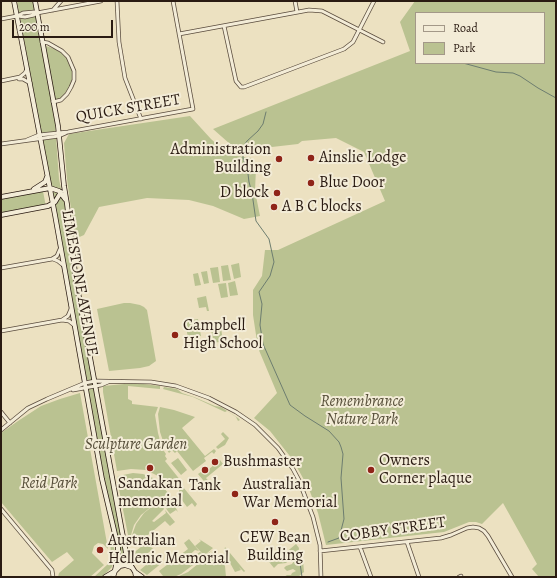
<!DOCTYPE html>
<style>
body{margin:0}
#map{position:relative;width:557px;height:578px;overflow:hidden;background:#ece1c1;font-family:Alegreya,serif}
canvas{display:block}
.frame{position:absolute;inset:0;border:2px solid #2a1b12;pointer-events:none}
.legend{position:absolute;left:415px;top:12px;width:130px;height:52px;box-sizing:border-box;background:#f3ecd7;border:1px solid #a39888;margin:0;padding:5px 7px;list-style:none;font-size:12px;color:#2a1b12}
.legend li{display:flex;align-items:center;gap:8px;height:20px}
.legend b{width:20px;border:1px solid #a39888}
.scale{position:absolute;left:12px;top:20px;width:101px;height:18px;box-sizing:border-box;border:2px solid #2a1b12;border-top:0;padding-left:5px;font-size:12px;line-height:14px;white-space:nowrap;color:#2a1b12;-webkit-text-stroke:3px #f3ecd7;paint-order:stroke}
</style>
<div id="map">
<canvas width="557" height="578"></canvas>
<div class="frame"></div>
<ul class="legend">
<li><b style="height:5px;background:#f3ecd7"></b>Road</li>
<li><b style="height:11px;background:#bac291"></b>Park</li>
</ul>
<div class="scale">200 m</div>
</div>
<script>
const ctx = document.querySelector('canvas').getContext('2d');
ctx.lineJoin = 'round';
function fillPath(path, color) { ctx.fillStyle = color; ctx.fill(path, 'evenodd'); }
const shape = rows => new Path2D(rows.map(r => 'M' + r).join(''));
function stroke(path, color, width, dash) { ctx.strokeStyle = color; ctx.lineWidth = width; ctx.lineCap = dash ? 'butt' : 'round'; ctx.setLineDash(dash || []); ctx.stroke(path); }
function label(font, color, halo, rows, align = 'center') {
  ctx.font = font + ' Alegreya,serif'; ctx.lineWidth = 4; ctx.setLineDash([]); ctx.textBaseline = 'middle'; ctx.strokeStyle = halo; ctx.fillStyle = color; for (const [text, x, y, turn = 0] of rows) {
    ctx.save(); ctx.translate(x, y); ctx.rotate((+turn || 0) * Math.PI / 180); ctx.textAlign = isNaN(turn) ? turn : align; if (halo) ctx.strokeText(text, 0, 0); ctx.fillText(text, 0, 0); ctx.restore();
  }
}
fillPath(shape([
 [17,1,33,1,55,123,59,179,63,199,66,207,121,535,128,564,118,566,119,559],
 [415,1,556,1,556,577,539,577,532,569,537,564,503,503,482,524,476,522,469,522,444,532,326,545,318,513,309,489,293,460,270,431,254,418,277,393,258,348,253,315,253,290,262,276,265,250,278,250,385,201,364,152,336,138,302,141,298,144,263,148,253,151,245,152,240,151,230,144,213,129,410,51,400,22],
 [416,13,544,13,544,63,416,63],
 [46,46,55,49,67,57,73,71,72,80,70,87,60,99,55,101],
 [190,116,211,139,229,155,252,158,256,168,255,191,260,216,244,219,213,206,189,200,147,198,99,207,84,235,75,239,67,179,64,143,69,134],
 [43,191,46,207,1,215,1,199],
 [239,263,241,277,234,279,231,265],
 [228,265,231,280,223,281,221,266],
 [218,267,220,282,213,283,210,268],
 [207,271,209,283,204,284,201,272],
 [198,273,201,285,195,286,193,274],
 [235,281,238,295,230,296,228,283],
 [226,283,228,297,221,298,218,284],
 [206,296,209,311,207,311,206,307,199,308,197,298],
 [124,303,130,303,140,305,144,307,147,310,156,361,149,366,140,368,109,371,97,309],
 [198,319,201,336,188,338,185,321],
 [221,328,223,341,214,343,211,330],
 [135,383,160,386,160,389,128,386,128,399,132,401,132,404,158,407,155,415,158,433,162,448,166,454,165,456,167,459,165,461,181,481,174,487,170,486,156,475,146,470,131,469,117,471,103,392,103,386],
 [164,387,177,389,182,393,194,397,215,406,221,407,238,418,240,420,238,421,236,417,227,411,225,412,193,397,163,389],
 [80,393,108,549,103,544,98,543,94,546,92,553,104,565,90,577,58,577,59,573,74,560,67,552,52,562,1,502,1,433,18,421,41,406,60,399],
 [160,407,174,410,195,417,182,428,205,456,214,449,216,451,214,454,212,452,204,458,206,461,193,471,177,451,175,453,172,450,169,453,165,447,160,432,158,414],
 [223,432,229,438,225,445,218,449,216,447,225,439,221,434],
 [178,458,187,470,181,475,171,463],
 [220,460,223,464,206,478,216,490,213,492,198,474,201,472,203,474],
 [133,473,143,474,153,478,160,483,168,493,141,515,134,525,131,535,128,535,117,479,118,476],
 [183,487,197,504,195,507,192,503,187,507,179,496,179,490],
 [169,495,178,512,176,510,170,514,162,503,163,500],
 [163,498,161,503,164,509,152,521,154,522,166,513,165,510,175,522,170,526,165,521,137,544,132,538,132,535,136,524,144,513],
 [189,539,199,551,195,550,184,560,185,562,200,552,205,555,213,550,181,574,174,577,163,576,159,571,188,549,184,543],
 [199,539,213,548,206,554,202,553,195,546,201,541],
 [113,540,115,555,112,567,102,577,94,577,108,564,111,553,110,542],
 [147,542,153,549,134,564,131,555],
 [296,544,299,548,298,555,293,556,286,563,278,564,274,568,265,557,264,552,266,551,277,561,279,558,283,557,284,554],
 [225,547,245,571,244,572,239,567,241,570,235,572,224,552],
 [214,551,225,566,226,577,177,577,188,572],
 [158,555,163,562,147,575,140,570],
 [295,559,303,560,304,572,298,577,284,577,287,575,291,575,292,573,296,571,293,569,287,571,284,568,286,566,292,564]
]), '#bac291');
stroke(shape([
 [463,63,496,72,513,73,520,76,538,88,556,98],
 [266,112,263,124,258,131,247,141,243,147,243,158,248,174,249,182,252,193,256,221,269,239,274,262,270,276,259,292,262,304,260,325,263,344,290,405,305,416,329,431,339,442,341,447,343,454,341,478,344,519,339,538,328,542],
 [299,556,302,577]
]), '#6d7d6f', 1);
const minor = shape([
 [117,1,119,42,125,78,141,119],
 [295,1,297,12],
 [53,10,61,1],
 [18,16,25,17,34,15,37,13],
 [1,19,17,16,23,13,34,12,37,13,101,1],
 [224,26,236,81,241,87,244,87,344,49,353,42,374,1],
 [179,34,309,10,322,11,383,42],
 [42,42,48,43,62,51,68,57,74,71,74,80,71,87,67,94,61,100,53,102],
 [19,79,23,79,30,83],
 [1,81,20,77,25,73,27,69],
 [27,140,39,135,68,132,193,109,173,1],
 [1,144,59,136,68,132],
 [53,259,58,261,63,265],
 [1,268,52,259,57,256,60,249],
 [62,320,68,316,71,309],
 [1,331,62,320,69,321,74,325],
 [73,390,101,385,108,382],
 [1,412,10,423],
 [1,430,28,408,47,399,85,383,95,381,151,382,176,386,209,398,236,412,255,425,278,448,293,469,301,484,301,486,313,517,320,545,321,577],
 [1,509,52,570,53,577],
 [407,542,419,577],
 [360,547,371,577],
 [320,551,441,538,451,535,467,528,473,527,479,528,484,531,488,536,512,577],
 [459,577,461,576]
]);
const secondary = shape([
 [14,1,55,215,102,479,118,547,118,556,115,570],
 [35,1,58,126,64,186,67,204,76,281,126,553,128,561,135,572,136,577],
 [34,189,45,182,47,177],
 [1,197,50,188,59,191,65,199],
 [1,215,48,206,55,202,61,192],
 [135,572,142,577],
 [105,577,115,571],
 [113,577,115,571,120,566,125,565,131,567]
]);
stroke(minor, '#5a4c3e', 4.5);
stroke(secondary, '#2a1b12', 5.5);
stroke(minor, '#f3ecd7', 3);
stroke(secondary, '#f3ecd7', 4);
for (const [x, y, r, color] of [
 [311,158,4,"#8f2418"],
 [279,159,4,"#8f2418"],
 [311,183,4,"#8f2418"],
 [277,193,4,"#8f2418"],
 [274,207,4,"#8f2418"],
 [175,335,4,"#8f2418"],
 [215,462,4,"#8f2418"],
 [150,468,4,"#8f2418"],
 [205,470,4,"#8f2418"],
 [371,470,4,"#8f2418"],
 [235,494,4,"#8f2418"],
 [275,522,4,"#8f2418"],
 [100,550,4,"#8f2418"]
]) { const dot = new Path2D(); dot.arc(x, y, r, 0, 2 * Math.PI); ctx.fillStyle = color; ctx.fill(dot); stroke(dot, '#f3ecd7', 1.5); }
label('16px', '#2a1b12', '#f3ecd7', [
 ["QUICK STREET",128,109,-10],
 ["LIMESTONE AVENUE",79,283,80],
 ["COBBY STREET",393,530,-8]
]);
label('16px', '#2a1b12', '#f3ecd7', [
 ["Administration",271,150,"right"],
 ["Building",271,168,"right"],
 ["Ainslie Lodge",319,158],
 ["Blue Door",319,183],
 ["D block",269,193,"right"],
 ["A B C blocks",282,207],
 ["Campbell",183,326],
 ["High School",183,344],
 ["Owners",379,461],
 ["Corner plaque",379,479],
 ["Bushmaster",223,462],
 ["Sandakan",150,484,"center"],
 ["memorial",150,502,"center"],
 ["Australian",243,485],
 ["War Memorial",243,503],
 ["Tank",205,486,"center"],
 ["CEW Bean",275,538,"center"],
 ["Building",275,556,"center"],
 ["Australian",108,541],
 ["Hellenic Memorial",108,559]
], 'left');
label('italic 16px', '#554d38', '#f3ecd7', [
 ["Remembrance",362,402],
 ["Nature Park",362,420],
 ["Sculpture Garden",136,445],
 ["Reid Park",49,484]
]);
</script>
